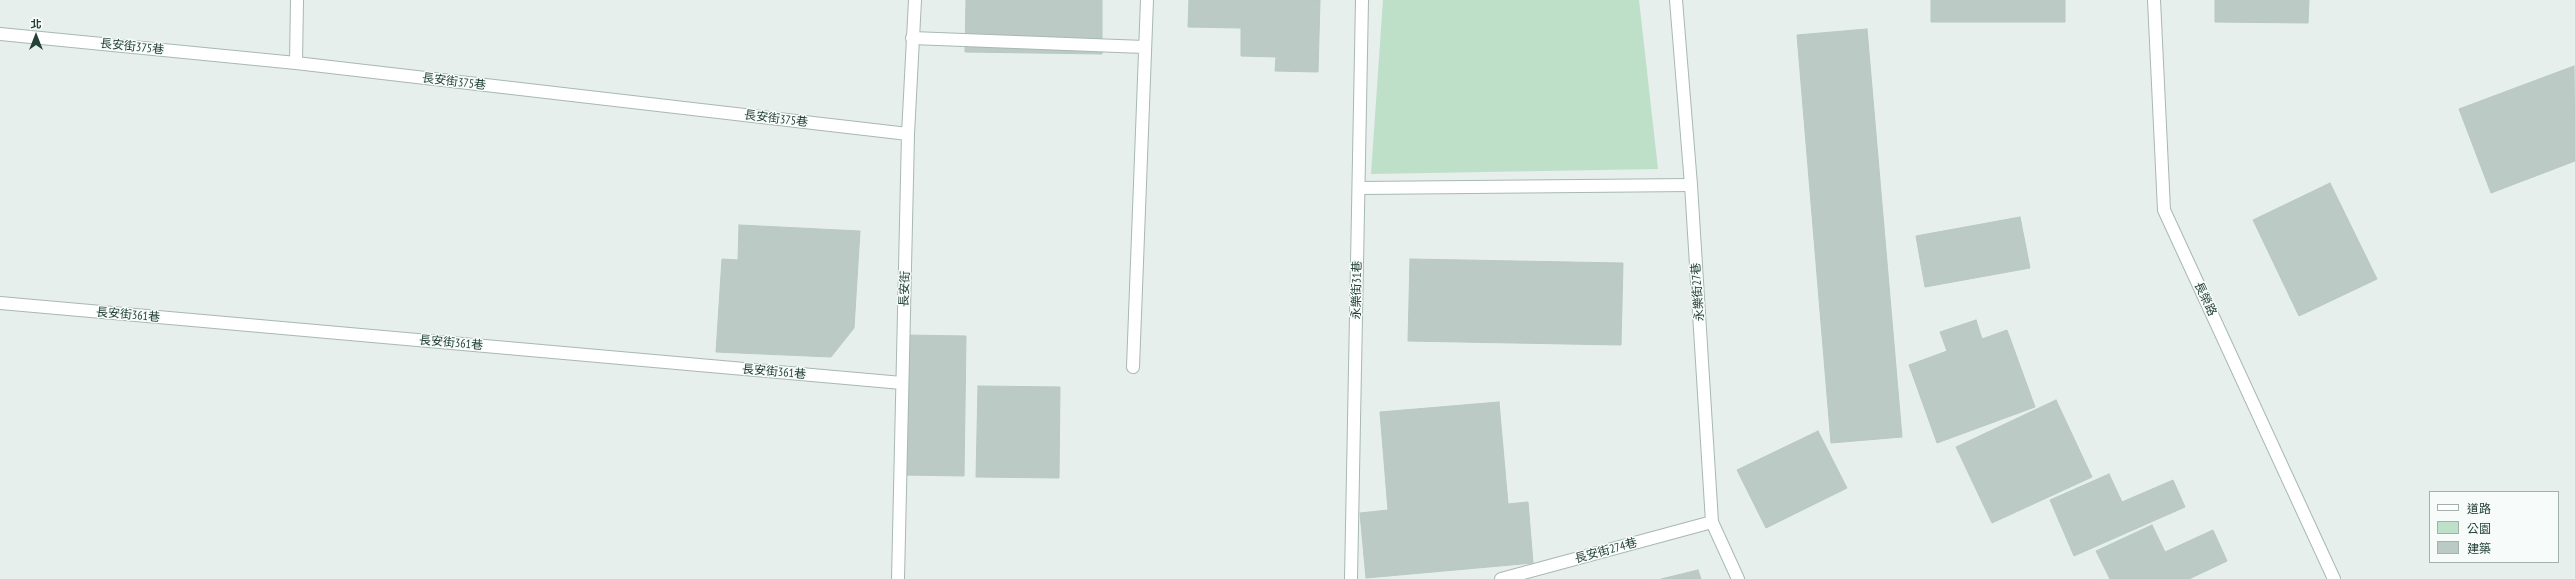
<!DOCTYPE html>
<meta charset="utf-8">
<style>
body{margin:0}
#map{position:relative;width:2575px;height:579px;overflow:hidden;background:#e6efeb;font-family:"PT Sans Narrow","Noto Sans TC",sans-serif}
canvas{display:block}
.legend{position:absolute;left:2429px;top:491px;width:130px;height:72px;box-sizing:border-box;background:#f7fbf9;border:1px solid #a3b1ad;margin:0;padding:5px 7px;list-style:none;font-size:12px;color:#24423a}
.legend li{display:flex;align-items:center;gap:8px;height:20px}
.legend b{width:20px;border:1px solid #a3b1ad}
.north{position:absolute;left:16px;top:16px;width:40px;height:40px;-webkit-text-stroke:3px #f7fbf9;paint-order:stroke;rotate:0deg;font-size:11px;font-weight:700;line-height:16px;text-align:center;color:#24423a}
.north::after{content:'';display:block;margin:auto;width:14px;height:18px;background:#24423a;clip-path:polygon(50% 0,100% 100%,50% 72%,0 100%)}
</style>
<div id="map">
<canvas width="2575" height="579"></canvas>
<ul class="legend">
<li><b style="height:5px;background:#fff"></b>道路</li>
<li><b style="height:11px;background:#bfe0c8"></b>公園</li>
<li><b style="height:11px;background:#bbcac4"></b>建築</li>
</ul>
<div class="north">北</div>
</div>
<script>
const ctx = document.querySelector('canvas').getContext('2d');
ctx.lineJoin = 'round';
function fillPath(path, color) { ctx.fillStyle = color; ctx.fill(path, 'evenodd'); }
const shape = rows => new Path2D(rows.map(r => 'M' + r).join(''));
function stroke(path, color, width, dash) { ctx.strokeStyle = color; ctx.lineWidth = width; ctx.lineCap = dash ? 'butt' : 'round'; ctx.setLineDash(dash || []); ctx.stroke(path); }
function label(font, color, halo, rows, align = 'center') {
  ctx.font = font + ' "PT Sans Narrow","Noto Sans TC",sans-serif'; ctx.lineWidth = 3; ctx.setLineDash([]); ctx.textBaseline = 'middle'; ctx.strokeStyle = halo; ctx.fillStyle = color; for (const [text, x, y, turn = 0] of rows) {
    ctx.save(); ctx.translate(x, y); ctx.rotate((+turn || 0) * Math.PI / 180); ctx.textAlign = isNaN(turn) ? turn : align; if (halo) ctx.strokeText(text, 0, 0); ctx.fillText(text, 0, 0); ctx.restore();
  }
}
fillPath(shape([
 [1383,0,1639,0,1658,169,1371,174]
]), '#bfe0c8');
const building = shape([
 [966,0,1102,0,1102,54,965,52,966,0],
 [1189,0,1320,0,1318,72,1275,71,1276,57,1241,56,1241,28,1188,27,1189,0],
 [1931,0,2065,0,2065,22,1931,22,1931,0],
 [2215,0,2309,0,2308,23,2215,22,2215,0],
 [1867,29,1902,437,1831,443,1797,35,1867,29],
 [2574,66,2575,161,2491,193,2459,109,2574,66],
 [2330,183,2377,279,2299,316,2253,220,2330,183],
 [2020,217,2030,268,1925,287,1916,236,2020,217],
 [739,225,860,231,854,328,831,357,716,352,722,259,738,260,739,225],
 [1410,259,1623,263,1621,345,1408,341,1410,259],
 [1976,320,1982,339,2007,330,2035,407,1937,443,1909,365,1947,351,1940,332,1976,320],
 [906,335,966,336,964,476,904,475,906,335],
 [978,386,1060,387,1059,478,976,477,978,386],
 [2056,400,2092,477,1992,523,1956,447,2056,400],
 [1499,402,1508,504,1528,502,1533,563,1366,578,1360,513,1388,510,1380,412,1499,402],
 [1818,431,1847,488,1766,528,1737,470,1818,431],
 [2109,474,2122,502,2173,480,2185,507,2074,556,2050,500,2109,474],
 [2152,525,2165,552,2213,530,2227,561,2189,579,2110,579,2096,551,2152,525],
 [1698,570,1701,579,1661,579,1698,570]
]);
fillPath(building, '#bbcac4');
stroke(building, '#b8c9c2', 1);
const service = shape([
 [1676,0,1691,185,1712,522,1738,579],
 [912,38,1144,47],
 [296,63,297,0],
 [1133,367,1147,0]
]);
const pedestrian = shape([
 [1359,188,1691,185]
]);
const minor = shape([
 [0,34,296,63,908,134],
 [0,303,902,383],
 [898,579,908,134,915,0],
 [1351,579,1362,0],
 [1501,579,1712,522]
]);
const tertiary = shape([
 [2154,0,2164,210,2334,579]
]);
stroke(service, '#a8b8b2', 14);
stroke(pedestrian, '#a8b8b2', 14);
stroke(minor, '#a8b8b2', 14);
stroke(tertiary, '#a8b8b2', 14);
stroke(service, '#fff', 12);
stroke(pedestrian, '#fff', 12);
stroke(minor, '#fff', 12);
stroke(tertiary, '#fff', 12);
label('12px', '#24423a', '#f7fbf9', [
 ["長安街375巷",132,47,6],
 ["長安街375巷",454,82,7],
 ["長安街375巷",776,119,7],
 ["長安街",905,289,-88],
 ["永樂街31巷",1357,290,-89],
 ["永樂街27巷",1698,292,-94],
 ["長榮路",2205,299,65],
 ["長安街361巷",128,315,5],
 ["長安街361巷",451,343,5],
 ["長安街361巷",774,372,5],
 ["長安街274巷",1606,551,-15]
]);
</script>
